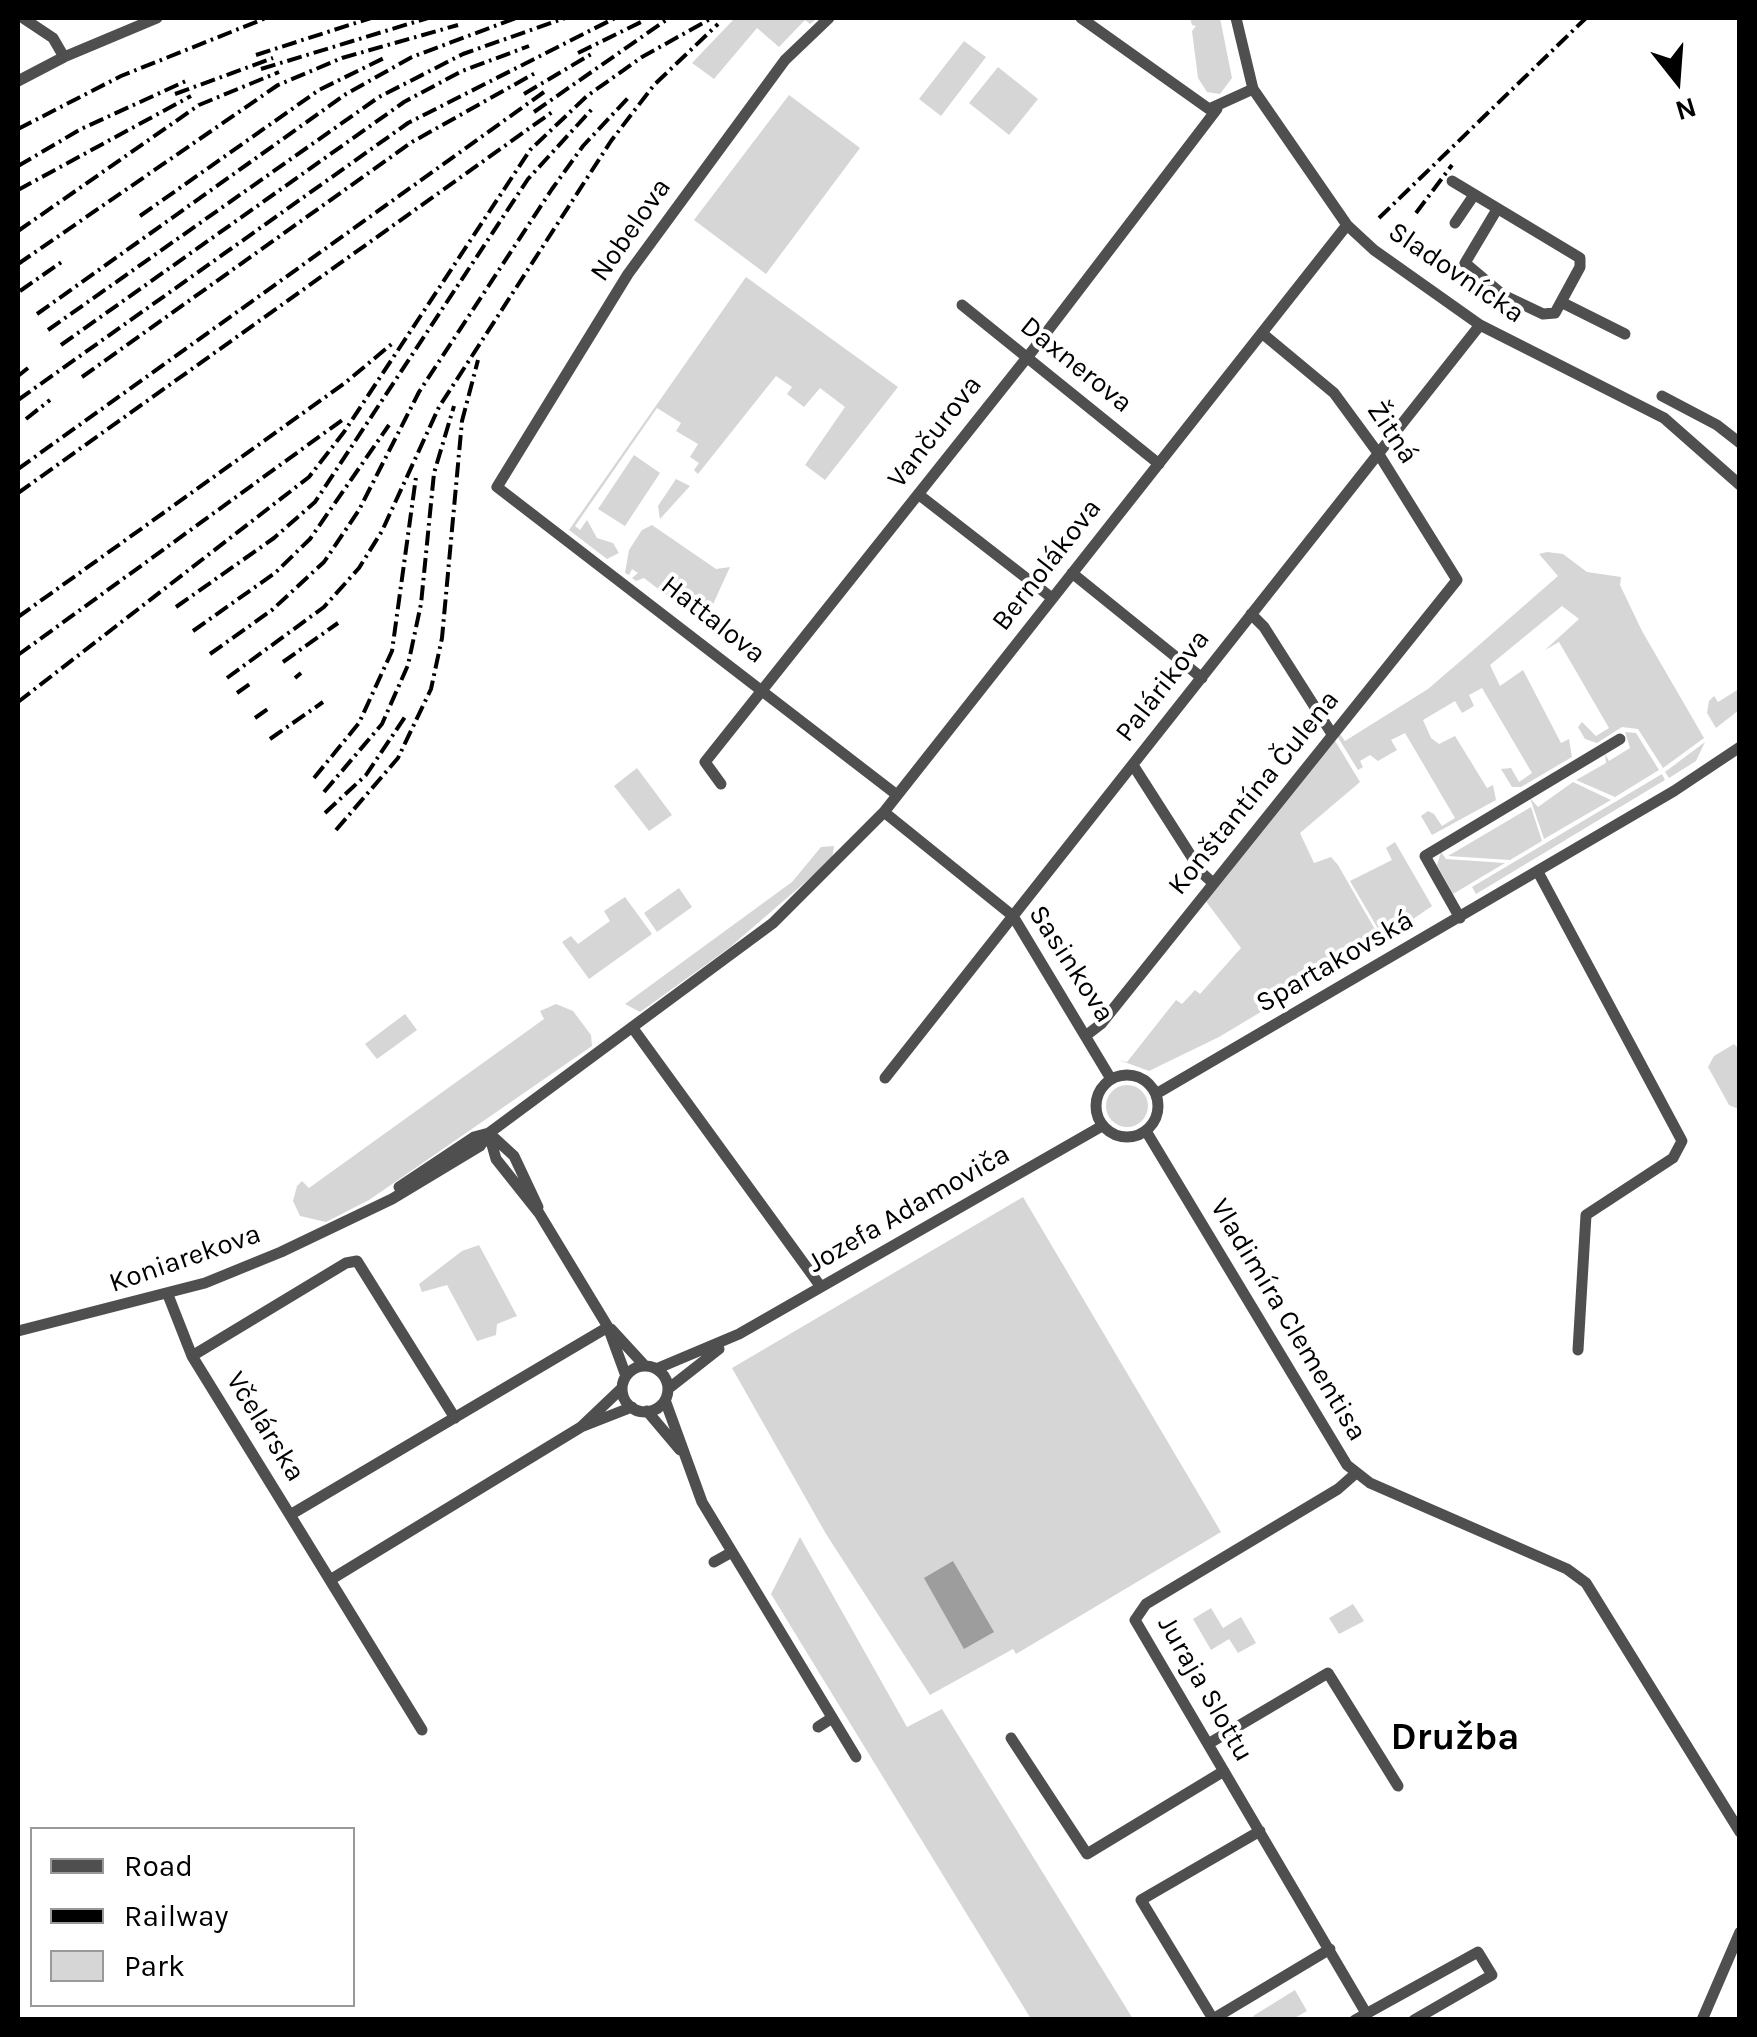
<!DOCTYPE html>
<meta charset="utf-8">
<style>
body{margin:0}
#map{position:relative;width:1757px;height:2037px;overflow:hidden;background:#fff;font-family:Karla,sans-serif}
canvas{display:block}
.frame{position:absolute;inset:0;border:20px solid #000;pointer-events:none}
.legend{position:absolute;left:30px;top:1827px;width:325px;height:180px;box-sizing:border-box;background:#fff;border:2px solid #999;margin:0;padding:12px 18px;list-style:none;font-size:30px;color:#000}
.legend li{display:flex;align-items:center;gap:20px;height:50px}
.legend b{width:50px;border:2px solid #999}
.north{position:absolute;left:1627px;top:30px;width:100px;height:100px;-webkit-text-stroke:8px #fff;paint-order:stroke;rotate:163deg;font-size:28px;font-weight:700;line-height:40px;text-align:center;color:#000}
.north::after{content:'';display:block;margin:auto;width:35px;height:45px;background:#000;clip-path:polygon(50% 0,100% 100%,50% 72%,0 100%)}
</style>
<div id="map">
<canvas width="1757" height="2037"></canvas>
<div class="frame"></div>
<ul class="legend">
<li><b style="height:12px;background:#4f4f4f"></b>Road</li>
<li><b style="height:12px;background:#000"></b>Railway</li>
<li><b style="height:28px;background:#d6d6d6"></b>Park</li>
</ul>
<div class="north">N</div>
</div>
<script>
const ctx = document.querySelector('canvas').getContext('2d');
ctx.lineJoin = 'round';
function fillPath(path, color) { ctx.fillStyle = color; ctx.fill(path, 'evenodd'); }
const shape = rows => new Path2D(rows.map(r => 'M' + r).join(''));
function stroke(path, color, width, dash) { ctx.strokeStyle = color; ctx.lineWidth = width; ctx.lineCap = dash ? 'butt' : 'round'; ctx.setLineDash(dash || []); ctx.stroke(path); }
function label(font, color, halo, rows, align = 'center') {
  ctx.font = font + ' Karla,sans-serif'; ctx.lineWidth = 8; ctx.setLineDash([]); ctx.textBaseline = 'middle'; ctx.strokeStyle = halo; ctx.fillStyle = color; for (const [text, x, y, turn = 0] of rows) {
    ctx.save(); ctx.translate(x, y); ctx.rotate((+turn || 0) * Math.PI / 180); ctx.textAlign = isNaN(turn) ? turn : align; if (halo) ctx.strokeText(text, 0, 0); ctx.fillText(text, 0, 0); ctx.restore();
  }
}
fillPath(shape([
 [735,18,817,18,810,24,805,20,779,47,757,28,714,79,692,63],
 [1190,18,1220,18,1232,78,1220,94,1207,92,1198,78,1192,31,1196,26,1192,25],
 [964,41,986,57,941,116,919,99],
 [998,67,1038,99,1009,135,969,103],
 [789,95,860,148,766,274,694,220],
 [746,277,898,387,825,480,805,465,845,407,820,388,804,407,787,394,792,387,776,376,698,474,694,470,699,463,690,457,698,444,676,431,681,423,657,408,575,526,580,530,587,520,597,538,613,543,619,553,607,559,569,530],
 [634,455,660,473,625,526,598,509],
 [676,479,690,486,660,519,658,506],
 [652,525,716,569,730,567,704,624,644,578,636,581,632,578,638,573,632,569,629,575,625,573,629,550,642,530],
 [1547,552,1563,554,1587,572,1621,577,1620,585,1642,631,1704,738,1663,768,1638,729,1622,727,1597,743,1585,739,1578,727,1582,722,1596,736,1609,728,1559,642,1545,650,1579,619,1562,606,1490,665,1500,686,1523,670,1561,743,1569,739,1572,757,1521,787,1512,787,1501,769,1511,768,1519,782,1532,773,1482,688,1469,695,1474,706,1462,713,1455,701,1423,720,1431,738,1439,744,1455,736,1487,788,1493,785,1496,800,1432,835,1421,816,1428,811,1434,814,1442,826,1455,818,1405,733,1391,740,1397,750,1378,761,1370,755,1360,761,1363,767,1358,770,1337,736,1339,733,1345,741,1428,689,1471,652,1558,576,1539,554],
 [1739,689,1739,710,1716,728,1707,713,1709,701,1714,696,1718,702],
 [1625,732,1636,733,1659,770,1615,797,1576,780,1606,763,1605,754,1609,761,1630,748],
 [1334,739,1360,782,1300,833,1314,863,1331,857,1338,865,1381,940,1219,1037,1149,1071,1119,1060,1127,1062,1176,1000,1182,1004,1195,990,1200,994,1241,948,1205,900],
 [1705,742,1696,761,1669,778,1665,772],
 [637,768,672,815,649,831,614,786],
 [1662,774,1665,780,1476,894,1472,887],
 [1573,782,1611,800,1544,839,1530,798,1538,807],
 [1531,807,1542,841,1510,860,1448,856],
 [1395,842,1432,906,1384,939,1350,881,1392,860,1386,848],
 [834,846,832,859,729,948,640,1012,625,1004,792,882,821,847],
 [1441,852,1446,859,1505,863,1453,894,1437,865],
 [679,888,692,907,657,932,644,913],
 [625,897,652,934,589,979,562,942,571,936,578,944,610,921,604,911],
 [556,1004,573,1011,591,1035,592,1046,369,1200,326,1222,300,1216,293,1201,297,1186,302,1181,309,1188,544,1019,540,1011],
 [405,1014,417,1030,377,1059,365,1044],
 [1734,1044,1740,1050,1739,1107,1736,1108,1729,1105,1708,1067,1714,1056],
 '1106 1106a21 21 0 1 1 42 0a21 21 0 1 1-42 0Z',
 [1023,1197,1221,1532,1016,1654,1013,1649,930,1695,826,1534,732,1368],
 [479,1245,517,1316,497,1324,496,1335,477,1341,447,1285,422,1292,419,1284,462,1251],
 [800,1537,907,1727,942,1709,1133,2019,1031,2019,771,1594],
 [1353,1604,1364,1621,1339,1634,1329,1618],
 [1211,1608,1223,1628,1241,1617,1256,1643,1238,1653,1229,1639,1211,1650,1193,1619],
 [1295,1990,1307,2011,1293,2019,1255,2019,1253,2016]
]), '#d6d6d6');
fillPath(shape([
 [953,1561,994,1632,964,1649,924,1578]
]), '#9d9d9d');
stroke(shape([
 [829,18,785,60,628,274,497,487,897,795],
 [1081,18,1209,109,1253,89],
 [1236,18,1253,89,1347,225,1374,250,1480,325,1664,418,1740,485],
 [64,57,157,18],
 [18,81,64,57,53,38,23,18],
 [1452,181,1580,258,1580,267,1555,313,1543,314,1503,295,1465,263,1496,211],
 [1455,223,1474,195],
 [1563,303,1625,334],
 [962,305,1159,464],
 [1662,396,1717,425,1740,443],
 [918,494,1052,598],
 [1072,573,1202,678],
 [1251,614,1264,627,1332,734],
 [1133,765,1202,873,1213,883],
 [721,784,705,762,1033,350,1217,109],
 [884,812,1013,916,1111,1079],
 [1538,872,1682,1141,1673,1158,1586,1215,1578,1350],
 [1460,918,1425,856,1620,739],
 [632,1027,821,1287],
 [1088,1034,1101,1024,1457,580,1378,453,1334,393,1263,334],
 '1096 1106a31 31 0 1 1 62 0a31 31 0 1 1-62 0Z',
 [885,1078,1480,325],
 [1156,1094,1674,791,1740,747],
 [1146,1131,1347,1465,1370,1483,1567,1569,1586,1583,1740,1832],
 [489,1133,514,1156,538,1207],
 [489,1134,496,1159,539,1213,608,1327,626,1376],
 [399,1187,474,1137,489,1133],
 [168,1295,192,1356,290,1515,608,1327],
 [611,1329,645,1366],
 [18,1331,205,1283,281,1252,392,1199,480,1146,489,1133,773,923,884,812,1347,225],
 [192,1356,346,1263,357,1261,455,1418],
 '622 1389a23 23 0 1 1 46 0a23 23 0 1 1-46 0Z',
 [656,1369,739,1334,1102,1126],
 [668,1389,719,1349],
 [665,1400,702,1502,856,1757],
 [647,1411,680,1450],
 [581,1427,622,1388],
 [1355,1474,1338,1489,1146,1604,1135,1620,1366,2013],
 [290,1515,422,1730],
 [714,1562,732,1552],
 [330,1580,581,1427,632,1407],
 [818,1727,832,1718],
 [1011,1738,1087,1854,1224,1771],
 [1208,1744,1328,1673,1398,1786],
 [1260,1831,1141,1900,1213,2019,1330,1949],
 [1355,2020,1478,1952,1492,1975,1414,2020],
 [1702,2020,1740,1932]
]), '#4f4f4f', 11);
stroke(shape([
 [578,53,641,22],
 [256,55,371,18],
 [261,69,428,18],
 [175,94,273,58],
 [524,94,593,53],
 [534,112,669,18],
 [18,129,121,76,266,18],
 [18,166,81,129,186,81],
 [18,190,191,96],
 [1416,213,1452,165],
 [140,216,319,90,386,57],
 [1379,218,1586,18],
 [18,231,199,105,279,72],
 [18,264,278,85,342,58,458,25],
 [20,291,63,261],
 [37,314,346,94,412,57,516,18],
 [48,330,379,97,463,54,565,18],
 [61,345,404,102,462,71,529,46],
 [18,376,28,368],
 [82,377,412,142,537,72],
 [18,400,408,123,615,18],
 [26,419,50,400],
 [18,469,544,92],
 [18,493,555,110],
 [176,607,274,538,315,502,528,179,593,108],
 [18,617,345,383,394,342],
 [193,631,275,573,310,539,389,425],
 [210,654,272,610,324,562,359,510,419,392,552,189,583,146,628,98],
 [18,655,345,418],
 [283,662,338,623],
 [227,678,324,607,359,568,382,531,439,407,611,141,654,85,718,24],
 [295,678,301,673],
 [237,693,251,683],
 [18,702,309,477,344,432,530,150,587,96,642,57,712,18],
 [255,718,269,708],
 [270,739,323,702],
 [314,778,359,723,392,651,416,477],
 [324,792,382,724,408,665,421,604,434,473,454,406],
 [325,813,366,775,407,714],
 [336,830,398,758,431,689,442,638,462,421,478,360]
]), '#000', 4, [15, 5, 2.5, 5]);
label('28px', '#000', '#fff', [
 ["Nobelova",631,230,-55],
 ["Sladovnícka",1456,273,34],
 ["Daxnerova",1076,365,39],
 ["Vančurova",935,432,-52],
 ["Žitná",1392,433,56],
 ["Bernolákova",1047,565,-52],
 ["Hattalova",713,620,38],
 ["Palárikova",1163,686,-52],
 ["Konštantína Čulena",1254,793,-51],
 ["Spartakovská",1335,962,-30],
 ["Sasinkova",1071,964,57],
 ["Jozefa Adamoviča",909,1209,-30],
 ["Koniarekova",185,1259,-19],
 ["Vladimíra Clementisa",1288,1320,59],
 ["Včelárska",265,1427,58],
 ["Juraja Slottu",1205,1689,60]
]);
label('bold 38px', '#000', '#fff', [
 ["Družba",1455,1738]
]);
</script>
